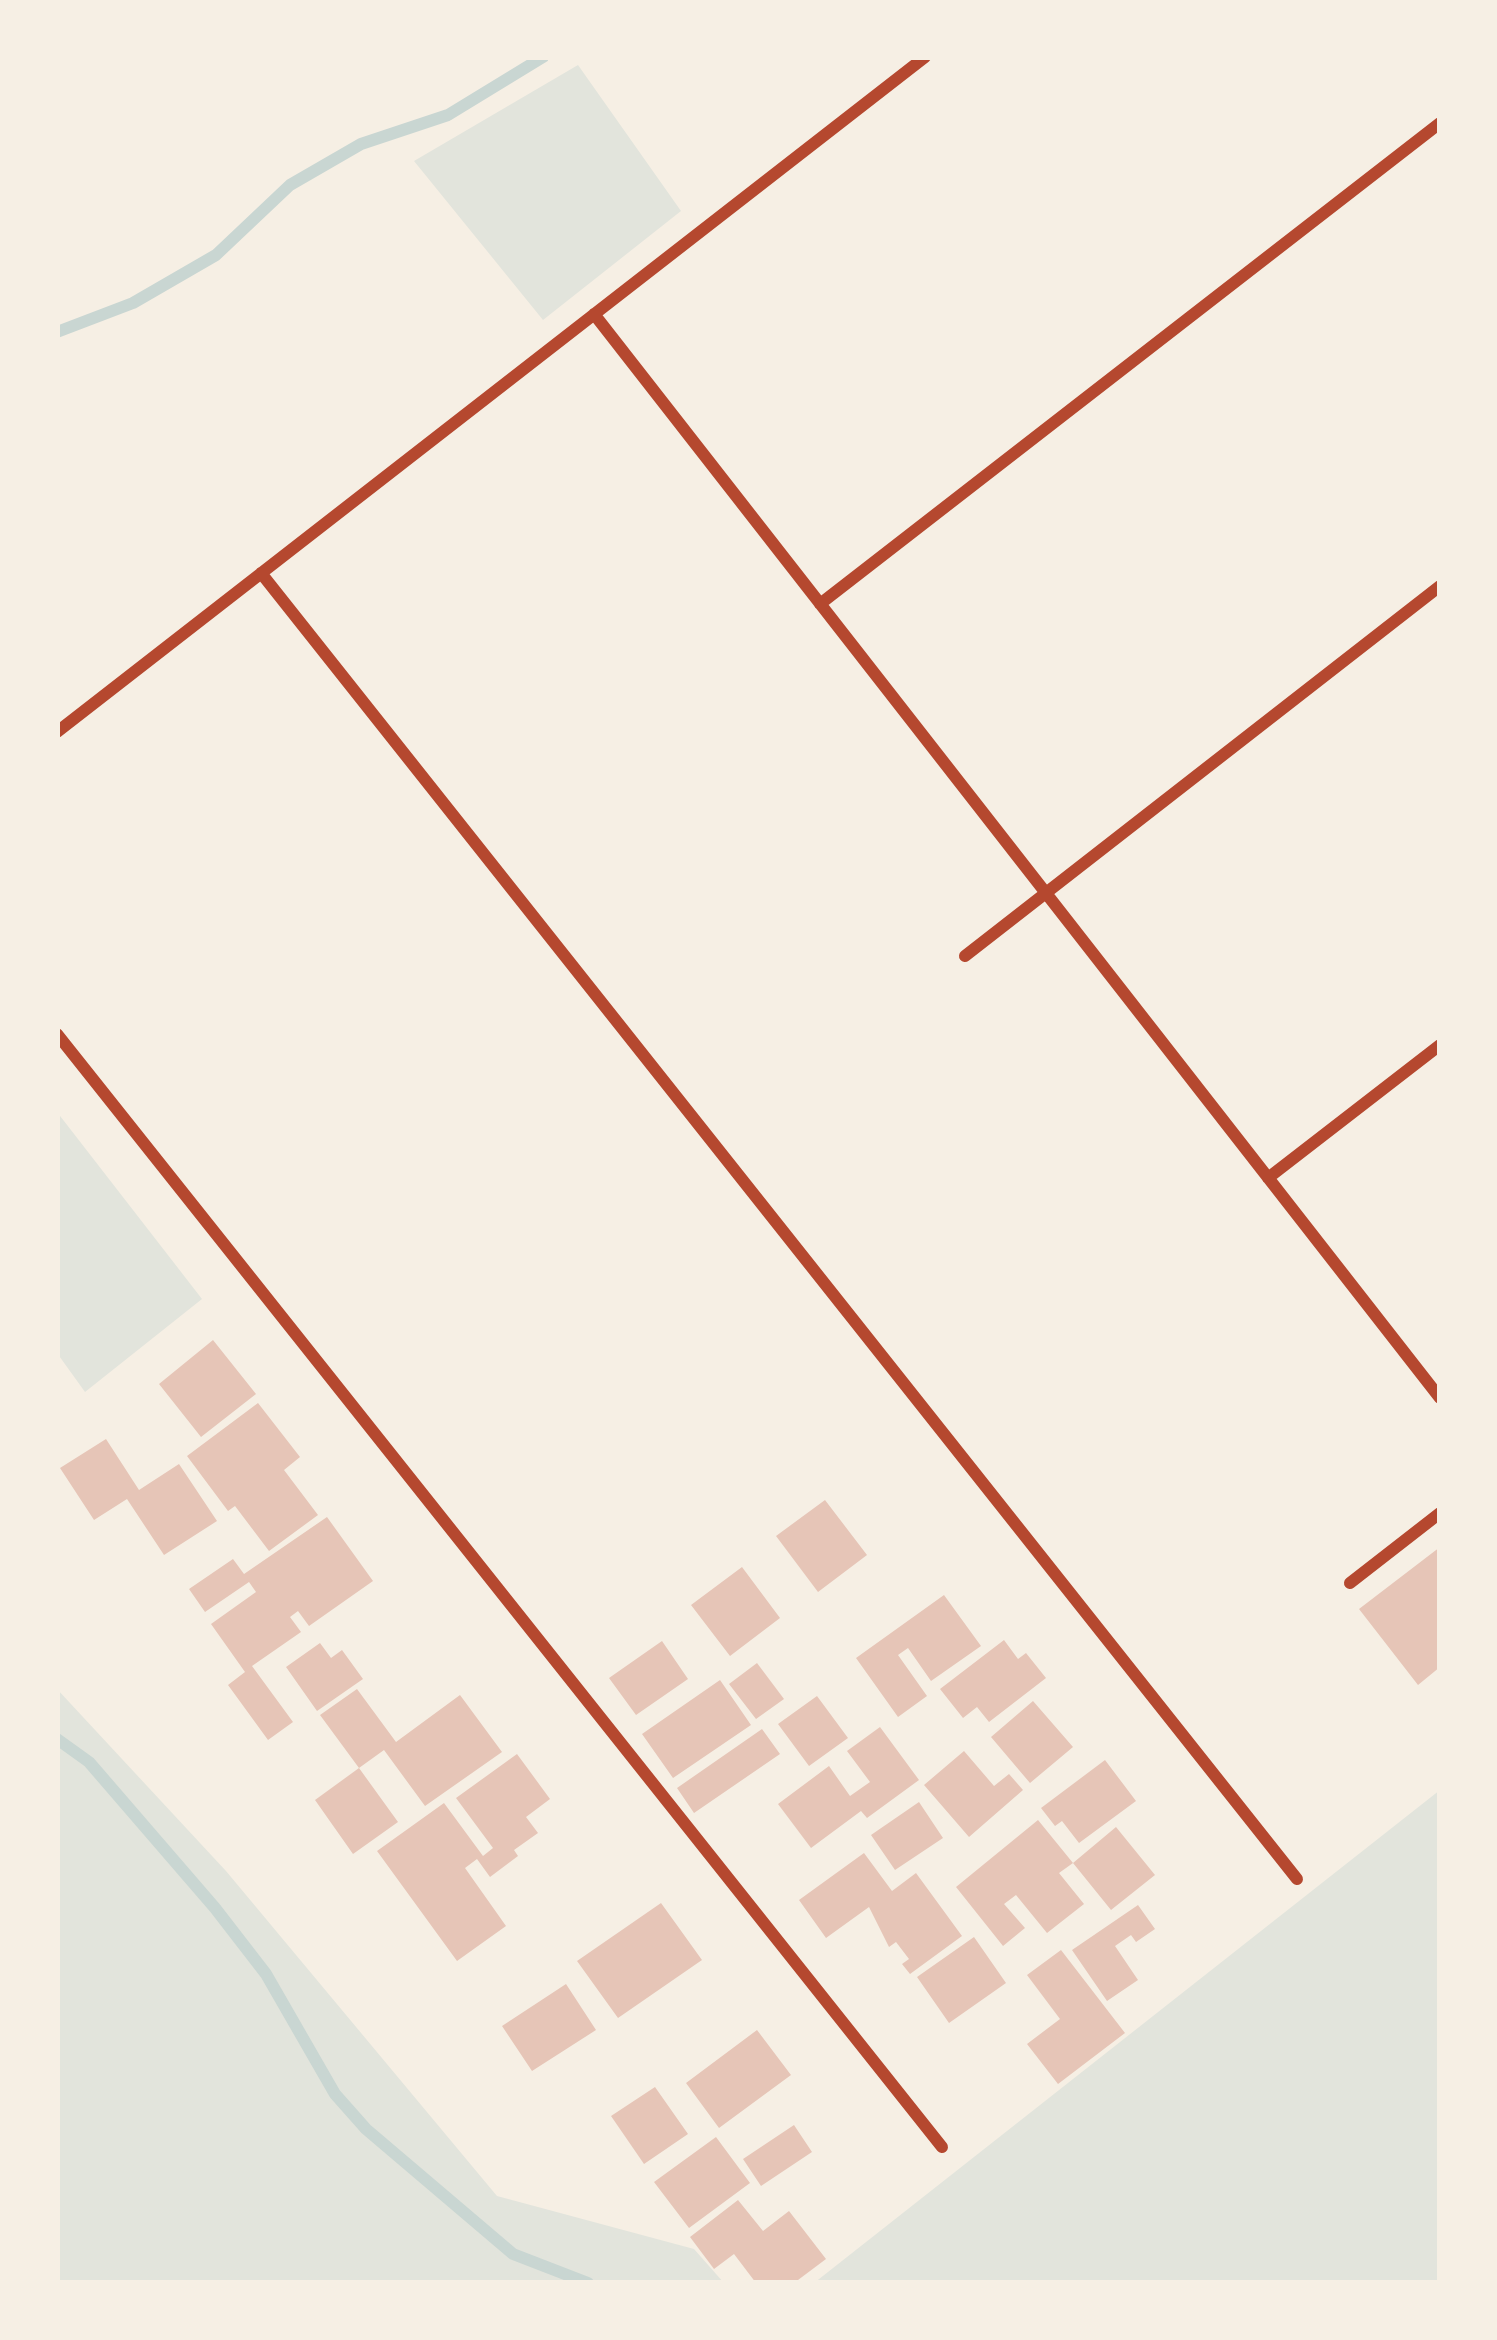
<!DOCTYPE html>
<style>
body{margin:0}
#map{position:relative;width:1497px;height:2340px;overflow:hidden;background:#f6efe4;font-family:Inter,sans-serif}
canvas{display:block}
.frame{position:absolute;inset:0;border:60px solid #f6efe4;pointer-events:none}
</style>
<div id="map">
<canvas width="1497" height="2340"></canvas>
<div class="frame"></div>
</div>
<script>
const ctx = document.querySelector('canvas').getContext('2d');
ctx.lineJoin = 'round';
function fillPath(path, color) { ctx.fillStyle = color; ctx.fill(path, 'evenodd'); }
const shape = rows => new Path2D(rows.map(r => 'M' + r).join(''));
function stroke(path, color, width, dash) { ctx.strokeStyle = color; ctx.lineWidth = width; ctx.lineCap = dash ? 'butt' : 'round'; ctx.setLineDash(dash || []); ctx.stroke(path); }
fillPath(shape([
 [578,65,681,211,543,320,414,161],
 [57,1112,202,1299,85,1392,57,1353],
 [57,1689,226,1871,497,2196,694,2249,724,2283,57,2283],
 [1440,1790,1440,2283,814,2283]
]), '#e2e4dc');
stroke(shape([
 [57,332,133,303,216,255,290,185,361,144,448,115,543,57],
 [57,1739,89,1762,215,1908,266,1974,335,2094,366,2129,513,2254,588,2283]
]), '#c9d6d2', 12);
fillPath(shape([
 [213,1340,256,1394,201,1437,159,1384],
 [258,1403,300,1457,284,1470,318,1515,269,1551,235,1506,228,1511,187,1456],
 [106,1439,139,1490,179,1464,217,1521,164,1555,127,1499,94,1520,60,1468],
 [825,1500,867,1555,818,1592,776,1536],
 [327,1517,373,1581,309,1626,298,1611,290,1617,301,1632,252,1666,293,1722,268,1740,228,1685,245,1672,211,1624,256,1592,249,1582,205,1612,189,1589,233,1559,244,1574],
 [1440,1547,1440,1667,1418,1685,1359,1609],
 [742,1567,780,1618,730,1656,691,1605],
 [944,1595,981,1646,931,1681,908,1648,898,1655,927,1696,898,1717,856,1658],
 [1004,1640,1018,1659,1026,1653,1046,1678,989,1722,977,1707,963,1718,940,1689],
 [662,1641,688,1679,636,1715,609,1678],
 [320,1643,331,1658,342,1650,363,1679,317,1711,286,1667],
 [757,1663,784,1699,756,1719,729,1684],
 [720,1680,751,1725,673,1778,642,1734],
 [357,1689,396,1742,460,1695,502,1752,425,1806,384,1750,359,1768,320,1715],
 [817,1696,848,1738,809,1766,778,1724],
 [1033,1701,1073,1747,1030,1783,991,1737],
 [880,1727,919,1780,867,1818,861,1811,811,1848,778,1804,829,1766,850,1796,870,1782,847,1751],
 [762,1729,780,1754,694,1813,677,1788],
 [964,1751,994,1786,1009,1774,1023,1790,969,1837,924,1785],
 [517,1754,550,1799,526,1817,538,1833,514,1850,518,1856,490,1877,477,1859,465,1868,506,1926,457,1961,377,1851,444,1803,483,1856,493,1848,456,1798],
 [1105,1760,1136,1801,1079,1843,1062,1821,1055,1826,1041,1808],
 [359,1768,398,1822,353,1854,315,1800],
 [919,1802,943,1838,895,1870,871,1835],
 [1038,1820,1073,1863,1116,1827,1155,1875,1111,1910,1073,1863,1059,1873,1084,1904,1047,1933,1016,1895,1004,1904,1025,1928,1003,1946,956,1887],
 [864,1853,892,1891,916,1873,962,1936,910,1974,902,1964,909,1959,896,1942,889,1947,869,1907,826,1938,799,1900],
 [661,1903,702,1960,618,2018,577,1961],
 [1138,1905,1155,1929,1136,1942,1131,1935,1115,1946,1138,1980,1107,2001,1072,1950],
 [974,1937,1006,1983,949,2023,917,1977],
 [1061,1950,1125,2033,1058,2084,1027,2044,1060,2019,1027,1975],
 [566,1984,596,2030,532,2071,502,2026],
 [757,2030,791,2075,719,2128,686,2083],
 [655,2087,688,2134,644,2164,611,2116],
 [794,2125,812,2152,761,2186,743,2159],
 [716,2137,750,2183,689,2228,654,2182],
 [738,2200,763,2231,789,2211,826,2259,794,2283,756,2283,734,2254,714,2269,690,2237]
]), '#e6c5b7');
stroke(shape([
 [594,314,1440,1398],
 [261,573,1297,1879],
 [820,604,1440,123],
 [57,732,925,57],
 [965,956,1440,586],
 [57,1034,942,2147],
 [1268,1178,1440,1045],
 [1350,1583,1440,1513]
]), '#b5482f', 12);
</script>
